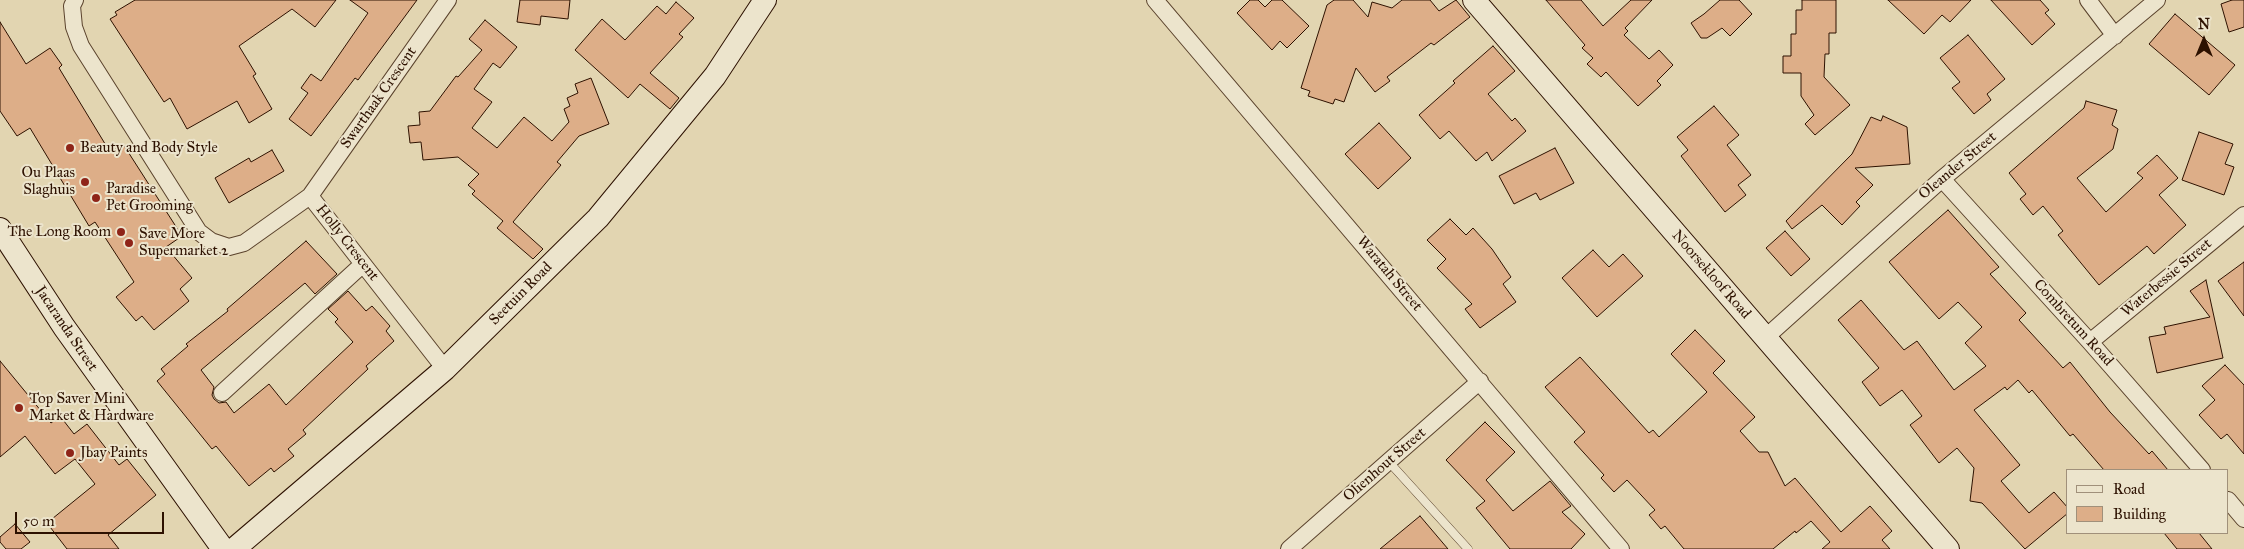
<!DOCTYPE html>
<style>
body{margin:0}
#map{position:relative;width:2244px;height:549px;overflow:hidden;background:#e2d5b1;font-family:"IM FELL Great Primer",serif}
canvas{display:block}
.legend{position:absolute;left:2066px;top:469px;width:162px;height:65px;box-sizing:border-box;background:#ece4cc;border:1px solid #a0907a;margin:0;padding:6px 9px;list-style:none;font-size:15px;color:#2d1100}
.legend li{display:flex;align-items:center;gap:10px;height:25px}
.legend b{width:25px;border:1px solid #a0907a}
.north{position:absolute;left:2179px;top:15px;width:50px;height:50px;-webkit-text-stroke:4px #ece4cc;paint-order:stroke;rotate:0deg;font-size:14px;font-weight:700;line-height:20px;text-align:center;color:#2d1100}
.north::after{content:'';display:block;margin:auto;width:18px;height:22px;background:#2d1100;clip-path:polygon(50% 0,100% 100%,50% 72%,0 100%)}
.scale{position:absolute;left:15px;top:512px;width:149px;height:22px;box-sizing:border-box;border:2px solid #2d1100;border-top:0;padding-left:6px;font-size:15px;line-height:18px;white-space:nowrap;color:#2d1100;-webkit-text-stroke:4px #ece4cc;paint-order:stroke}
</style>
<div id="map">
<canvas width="2244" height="549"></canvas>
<ul class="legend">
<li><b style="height:6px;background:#ece4cc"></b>Road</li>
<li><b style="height:14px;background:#ddae88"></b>Building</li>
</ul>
<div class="north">N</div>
<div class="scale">50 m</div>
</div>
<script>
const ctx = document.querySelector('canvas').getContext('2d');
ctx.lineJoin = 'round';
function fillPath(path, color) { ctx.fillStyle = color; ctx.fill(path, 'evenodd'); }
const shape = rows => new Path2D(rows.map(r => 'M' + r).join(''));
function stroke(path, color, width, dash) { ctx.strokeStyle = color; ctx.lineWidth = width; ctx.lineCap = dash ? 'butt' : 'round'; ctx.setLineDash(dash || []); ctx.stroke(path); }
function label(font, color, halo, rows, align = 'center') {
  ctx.font = font + ' "IM FELL Great Primer",serif'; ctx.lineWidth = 4; ctx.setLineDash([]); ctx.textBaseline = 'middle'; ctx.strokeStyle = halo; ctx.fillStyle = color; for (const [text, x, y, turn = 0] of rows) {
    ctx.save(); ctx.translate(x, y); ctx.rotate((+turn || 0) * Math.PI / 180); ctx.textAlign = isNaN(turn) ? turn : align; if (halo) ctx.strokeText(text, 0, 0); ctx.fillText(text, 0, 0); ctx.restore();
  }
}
const building = shape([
 [135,0,336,0,315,27,292,9,239,46,256,74,253,76,272,109,249,123,237,101,187,129,170,98,164,102,110,19,117,15,115,12,135,0],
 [350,0,417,0,358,80,355,78,311,136,289,119,308,93,301,88,311,74,321,81,368,13,350,0],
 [520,0,570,0,568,19,541,16,540,25,517,22,520,0],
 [1250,0,1258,0,1265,7,1272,0,1282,0,1309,26,1287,48,1280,41,1272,50,1237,13,1250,0],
 [1334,0,1353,0,1368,17,1372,2,1392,8,1402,0,1430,0,1439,11,1456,0,1470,17,1434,45,1431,43,1387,77,1390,81,1375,92,1356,68,1344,102,1335,99,1333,104,1308,96,1310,91,1301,88,1327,5,1334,0],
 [1546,0,1581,0,1603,26,1631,0,1652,0,1625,28,1628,31,1624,35,1649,59,1659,50,1673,65,1657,81,1661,85,1638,106,1606,72,1601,77,1587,64,1593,58,1582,48,1585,45,1546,0],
 [1720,0,1739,0,1752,14,1730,36,1722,28,1707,38,1701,38,1691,23,1704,14,1720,0],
 [1802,0,1836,0,1836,33,1829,33,1829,54,1825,54,1824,77,1850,105,1815,135,1805,124,1814,115,1801,96,1801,73,1783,73,1783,56,1791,56,1791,34,1796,34,1796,10,1802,10,1802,0],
 [1888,0,1971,0,1950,22,1942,15,1924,34,1888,0],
 [1991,0,2040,0,2049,10,2045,13,2055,24,2032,45,1991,0],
 [2232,0,2244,0,2244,27,2229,32,2221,4,2232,0],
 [676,2,694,18,679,34,683,37,650,73,679,98,670,109,640,84,628,98,575,50,602,19,625,40,657,6,666,14,676,2],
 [2175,14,2235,65,2209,95,2149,44,2175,14],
 [485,20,517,47,500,68,493,63,474,89,492,102,472,128,497,148,524,117,552,141,569,122,564,109,570,106,567,98,578,93,575,84,591,78,609,124,579,136,557,162,561,165,513,222,543,249,533,259,497,228,503,221,472,194,475,191,468,185,479,174,458,157,423,160,421,142,410,143,408,126,420,125,419,112,430,111,456,76,458,77,482,50,469,39,485,20],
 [0,22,26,64,50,48,62,65,59,68,110,152,123,144,182,236,166,247,192,278,180,289,189,301,154,330,142,316,136,321,116,297,134,282,95,222,89,226,30,128,17,136,0,111,0,22],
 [1968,35,2005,79,1987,94,1991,100,1974,114,1952,88,1960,82,1940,58,1968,35],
 [1493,46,1515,71,1488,94,1512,121,1515,118,1526,131,1492,161,1487,152,1476,161,1449,131,1440,139,1419,115,1455,83,1453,81,1493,46],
 [2086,101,2117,110,2112,125,2118,129,2113,149,2077,178,2106,212,2143,178,2137,173,2157,155,2178,178,2159,195,2186,225,2154,254,2147,246,2099,285,2058,235,2063,231,2043,206,2033,215,2020,199,2026,194,2009,173,2084,108,2086,101],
 [1714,106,1739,135,1727,145,1751,175,1738,185,1746,195,1725,212,1681,156,1688,150,1677,137,1714,106],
 [1883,116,1907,127,1910,164,1855,168,1873,185,1856,202,1860,206,1842,225,1822,205,1792,229,1786,221,1852,154,1871,117,1881,121,1883,116],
 [1379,123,1411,158,1378,189,1345,154,1379,123],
 [2199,132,2233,144,2225,164,2234,167,2224,195,2182,180,2199,132],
 [1555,148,1574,183,1540,200,1536,193,1514,204,1499,176,1555,148],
 [272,150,284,171,229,203,215,178,249,158,251,162,272,150],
 [1948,210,1999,267,1990,274,2026,313,2019,320,2063,368,2070,362,2110,412,2149,454,2152,451,2168,470,2104,470,2073,434,2070,436,2032,390,2029,393,2018,380,2007,390,2005,387,1974,410,2020,465,2001,481,2029,513,2054,492,2068,508,2068,513,2025,549,1982,503,1970,501,1974,468,1957,448,1939,463,1910,425,1922,416,1902,390,1880,406,1862,382,1879,368,1838,320,1861,300,1904,350,1917,341,1954,390,1986,366,1965,343,1982,327,1958,302,1939,319,1889,262,1948,210],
 [1450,219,1466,235,1473,228,1492,249,1511,277,1503,284,1516,302,1480,328,1465,309,1472,304,1437,268,1446,259,1427,240,1450,219],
 [1785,231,1810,259,1791,276,1766,248,1785,231],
 [306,241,337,274,315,294,305,283,201,370,214,387,212,395,214,399,219,403,226,402,234,413,269,384,286,405,353,342,335,322,338,319,328,309,348,291,366,311,372,306,390,326,386,331,394,341,366,366,368,369,303,430,306,434,288,449,294,456,274,472,271,468,249,486,216,446,212,449,157,381,165,374,161,369,188,346,186,344,228,311,227,309,306,241],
 [1593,250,1609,267,1623,254,1643,276,1597,317,1562,278,1593,250],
 [2244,262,2244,316,2218,281,2244,262],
 [2206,280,2223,358,2157,373,2149,337,2166,334,2164,327,2210,317,2190,291,2206,280],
 [1695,330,1725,361,1713,373,1755,417,1740,431,1759,452,1768,452,1785,486,1795,478,1841,532,1870,506,1892,531,1882,540,1890,549,1822,549,1830,542,1811,521,1796,533,1795,531,1773,549,1684,549,1665,526,1661,529,1649,515,1655,510,1627,480,1614,492,1601,478,1604,475,1574,442,1585,432,1545,387,1580,357,1649,433,1653,430,1659,437,1707,392,1671,354,1695,330],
 [0,361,51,423,60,416,74,434,87,424,119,465,127,459,156,495,108,535,119,549,67,549,47,523,95,484,75,459,55,474,25,436,0,457,0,361],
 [2225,365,2244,385,2244,454,2227,434,2221,439,2199,415,2215,400,2202,386,2225,365],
 [1485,422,1515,452,1486,480,1513,511,1550,481,1571,506,1562,512,1585,534,1571,549,1510,549,1476,508,1485,501,1446,460,1485,422],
 [1420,516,1448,549,1380,549,1420,516],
 [15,524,30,542,21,549,6,549,0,542,0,537,15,524],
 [2164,533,2199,533,2212,549,2177,549,2164,533]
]);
fillPath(building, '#ddae88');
stroke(building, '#2d1100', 1);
const lane = shape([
 [1389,462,1468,549]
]);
const street = shape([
 [75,0,72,6,74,27,81,46,199,232,211,241,229,247,244,243,310,196,448,0],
 [1155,0,1621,549],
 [2088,0,2115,36],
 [1942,179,2090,342,2202,470],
 [310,196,445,369],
 [1765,338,1942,179,2157,0],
 [2090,342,2244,215],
 [222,393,363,264],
 [2228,500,2244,519],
 [1289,549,1480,381]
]);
const secondary = shape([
 [1474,0,1948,549],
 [0,229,64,327,223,549],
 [234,549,445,369,598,218,715,76,765,0]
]);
stroke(lane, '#5a422c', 9);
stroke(street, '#5a422c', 18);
stroke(secondary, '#2d1100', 24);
stroke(lane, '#ece4cc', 8);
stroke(street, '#ece4cc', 16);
stroke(secondary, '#ece4cc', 22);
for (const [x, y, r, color] of [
 [70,148,5,"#8f2418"],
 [85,182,5,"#8f2418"],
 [96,198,5,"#8f2418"],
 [121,232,5,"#8f2418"],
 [129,243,5,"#8f2418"],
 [19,408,5,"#8f2418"],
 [70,453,5,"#8f2418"]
]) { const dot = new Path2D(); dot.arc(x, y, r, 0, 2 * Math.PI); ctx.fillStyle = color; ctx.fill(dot); stroke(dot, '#ece4cc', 2); }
label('15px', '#2d1100', '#ece4cc', [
 ["Swarthaak Crescent",379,98,-55],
 ["Oleander Street",1958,166,-40],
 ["Holly Crescent",347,243,52],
 ["Waratah Street",1389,274,50],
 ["Noorsekloof Road",1711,275,49],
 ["Waterbessie Street",2167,278,-40],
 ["Seetuin Road",521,294,-45],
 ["Combretum Road",2073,323,48],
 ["Jacaranda Street",66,329,56],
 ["Olienhout Street",1385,465,-41]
]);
label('15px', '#2d1100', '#ece4cc', [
 ["Beauty and Body Style",80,148],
 ["Ou Plaas",75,173,"right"],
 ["Slaghuis",75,190,"right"],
 ["Paradise",106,189],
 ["Pet Grooming",106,206],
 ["The Long Room",111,232,"right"],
 ["Save More",139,234],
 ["Supermarket 2",139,251],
 ["Top Saver Mini",29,399],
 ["Market & Hardware",29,416],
 ["Jbay Paints",80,453]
], 'left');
</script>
